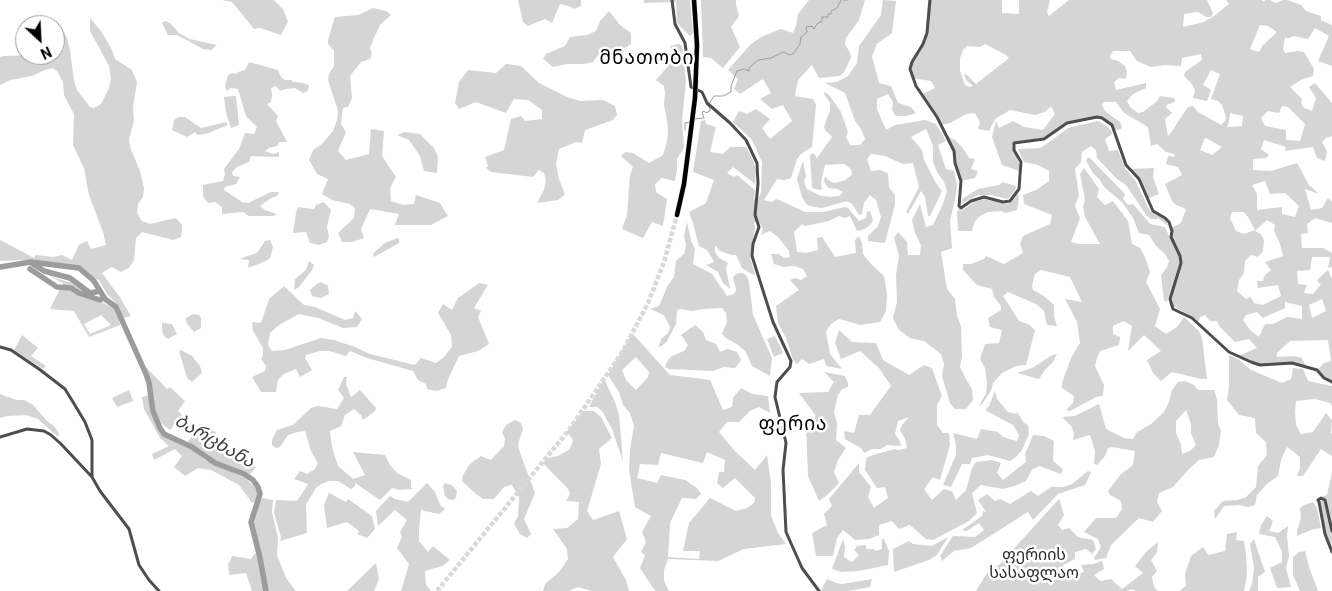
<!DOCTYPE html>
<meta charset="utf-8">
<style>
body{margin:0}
#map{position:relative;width:1332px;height:591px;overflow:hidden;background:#fff;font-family:Roboto,sans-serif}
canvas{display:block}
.north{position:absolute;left:15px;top:15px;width:50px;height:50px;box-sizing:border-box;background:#fff;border:1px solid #999;border-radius:50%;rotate:155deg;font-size:14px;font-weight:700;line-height:20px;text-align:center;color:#000}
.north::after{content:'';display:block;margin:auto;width:18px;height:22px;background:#000;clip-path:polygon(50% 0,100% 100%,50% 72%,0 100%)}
</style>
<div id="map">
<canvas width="1332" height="591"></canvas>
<div class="north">N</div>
</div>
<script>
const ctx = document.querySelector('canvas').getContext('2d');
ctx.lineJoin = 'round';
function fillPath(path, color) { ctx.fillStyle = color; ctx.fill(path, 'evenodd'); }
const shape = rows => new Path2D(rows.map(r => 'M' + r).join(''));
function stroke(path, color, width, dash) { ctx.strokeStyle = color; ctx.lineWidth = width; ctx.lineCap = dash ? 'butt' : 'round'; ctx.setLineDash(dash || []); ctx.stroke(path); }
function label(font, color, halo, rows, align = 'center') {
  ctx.font = font + ' Roboto,"Noto Sans Georgian",sans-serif'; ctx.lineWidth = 5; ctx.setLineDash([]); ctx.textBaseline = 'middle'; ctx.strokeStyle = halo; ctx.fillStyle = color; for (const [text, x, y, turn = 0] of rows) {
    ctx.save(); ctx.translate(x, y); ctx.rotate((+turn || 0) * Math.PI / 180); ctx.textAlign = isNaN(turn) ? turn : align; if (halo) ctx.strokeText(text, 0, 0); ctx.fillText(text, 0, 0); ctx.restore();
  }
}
fillPath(shape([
 [222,0,274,0,283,9,288,22,281,35,260,28,254,29,232,2],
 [518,0,581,0,581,6,574,9,571,7,560,4,552,23,545,19,528,26,523,22],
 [644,0,690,0,693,33,690,36,677,23,676,2,644,3],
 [701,0,736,0,736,5,739,16,731,27,740,47,723,68,711,58,703,57],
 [809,0,865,0,859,20,846,38,845,44,850,53,851,58,844,72,840,76,819,78,812,65,798,80,795,96,813,99,816,105,812,147,801,154,797,159,791,178,784,180,777,179,764,200,771,202,777,199,805,212,823,212,845,207,848,208,859,221,866,218,867,212,870,211,873,220,870,225,865,229,857,231,850,216,845,218,839,216,829,221,805,226,802,224,794,232,797,252,806,253,818,250,817,238,822,237,835,257,856,253,855,240,859,236,862,243,863,254,871,264,884,276,887,294,886,311,880,322,860,325,839,319,831,324,826,332,830,354,842,369,826,366,824,359,809,364,802,359,797,364,793,360,786,338,778,323,776,306,799,290,790,280,795,278,801,280,807,276,803,269,794,266,783,267,774,264,771,254,779,254,784,258,790,257,789,251,778,237,770,231,761,235,763,229,760,223,754,222,755,229,750,257,755,274,753,275,742,268,736,255,731,255,720,251,715,245,715,252,719,258,728,263,726,268,730,289,723,283,718,272,706,265,714,262,707,250,699,246,693,223,689,212,706,203,714,180,693,172,701,121,705,120,706,124,716,127,710,152,723,154,730,147,746,147,753,160,756,170,755,184,733,167,727,173,734,177,737,175,755,190,754,199,758,200,761,192,762,162,752,140,733,122,739,111,747,114,756,109,770,119,762,128,770,139,792,121,783,105,772,109,760,99,771,93,763,79,740,94,734,89,738,79,728,70,750,45,761,37,781,29,793,33,796,26,798,14],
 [883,0,896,1,892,33,877,44,872,56,879,83,891,86,898,103,911,107,916,113,906,116,896,116,892,110,893,102,888,94,877,99,877,109,886,130,895,125,925,120,936,124,946,141,938,145,946,169,954,171,957,184,956,195,950,221,952,248,941,252,947,289,955,299,957,316,961,326,962,357,960,367,967,381,972,389,973,400,966,409,955,409,950,403,942,376,944,364,941,354,924,341,910,338,899,330,893,318,897,302,896,275,899,256,894,238,898,232,907,242,908,255,920,255,921,245,915,233,912,220,920,204,926,227,933,225,943,204,947,191,944,182,937,172,933,162,933,146,926,129,911,137,922,150,924,160,936,183,942,191,930,216,928,216,925,197,921,191,908,214,906,212,919,187,913,163,903,164,885,156,871,154,867,159,871,171,880,170,888,173,889,187,895,195,895,204,885,243,868,241,868,236,878,226,881,217,876,200,870,195,864,203,862,214,859,215,852,204,847,201,822,208,815,207,807,205,802,197,797,179,803,161,806,176,804,182,807,189,821,196,831,197,839,196,843,192,837,189,828,188,824,181,825,176,829,181,835,183,845,180,852,175,851,169,844,164,825,165,821,182,822,189,819,190,812,188,810,155,813,153,817,158,832,137,825,130,824,127,830,110,830,103,824,94,825,92,830,96,841,112,848,132,846,137,850,145,860,145,865,139,861,129,855,121,845,93,825,83,837,82,848,76,857,63,859,46,881,15],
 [928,0,1002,0,1002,13,1019,14,1019,0,1050,0,1047,12,1049,16,1069,0,1207,0,1213,13,1211,17,1206,17,1198,12,1184,14,1183,27,1204,22,1214,16,1229,4,1226,0,1261,0,1264,2,1265,0,1270,0,1276,3,1283,0,1287,0,1301,5,1306,11,1321,16,1321,20,1332,25,1332,66,1318,61,1329,36,1315,28,1308,39,1294,36,1289,38,1285,38,1283,49,1285,53,1298,51,1304,52,1314,69,1313,76,1301,80,1290,87,1302,99,1301,103,1304,108,1312,111,1316,98,1309,87,1315,83,1332,103,1332,136,1326,138,1322,142,1327,151,1325,161,1317,158,1313,147,1285,151,1286,147,1264,140,1261,149,1269,155,1266,158,1253,159,1253,170,1271,171,1297,163,1309,185,1319,194,1305,189,1311,210,1322,208,1328,198,1332,202,1332,223,1315,218,1307,224,1308,233,1301,234,1302,248,1323,248,1332,253,1332,267,1328,268,1330,257,1312,257,1310,270,1297,271,1298,284,1307,285,1304,293,1313,294,1321,284,1319,283,1317,280,1328,270,1332,279,1332,382,1324,378,1317,370,1324,363,1331,361,1328,340,1290,341,1277,353,1277,357,1294,356,1302,358,1306,367,1292,363,1260,365,1238,356,1257,348,1249,339,1235,342,1220,327,1217,321,1210,321,1205,315,1200,317,1198,323,1196,319,1173,306,1171,299,1181,263,1171,237,1171,228,1181,223,1186,209,1176,205,1172,201,1165,184,1182,175,1178,167,1166,164,1168,156,1174,157,1175,154,1166,152,1157,144,1151,146,1148,127,1124,113,1116,102,1104,102,1102,105,1105,111,1120,122,1122,127,1121,129,1115,130,1112,125,1102,118,1067,123,1047,137,1014,143,1012,146,1019,163,1019,171,1002,165,992,137,996,121,999,128,1013,121,1024,127,1043,130,1055,114,1051,106,1045,112,1035,115,1010,110,995,119,989,131,978,129,980,122,975,113,966,114,950,123,941,125,922,94,935,88,931,81,912,78,911,65,923,44,928,27,926,25],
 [1260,25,1268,26,1277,32,1262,46,1259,52,1250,49],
 [985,44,1006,55,1009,58,976,84,966,74,964,75,967,81,973,86,969,87,965,85,960,71,960,58,963,50,967,46,980,47],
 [1113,51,1130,51,1137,61,1151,67,1165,65,1181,66,1182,58,1201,54,1202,60,1185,72,1184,76,1191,83,1195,90,1193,98,1207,101,1211,90,1203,85,1211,70,1220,74,1211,99,1218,101,1222,105,1226,117,1225,121,1221,125,1198,112,1193,106,1188,107,1179,120,1173,130,1168,136,1165,119,1172,113,1167,108,1166,105,1175,102,1174,98,1160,96,1156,102,1143,112,1138,113,1130,107,1127,101,1133,94,1146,88,1146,83,1116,90,1114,82,1119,78,1126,79,1127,72,1125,66,1118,61,1111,59,1110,56],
 [1282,106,1288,107,1305,124,1300,141,1286,140,1286,130,1265,126,1261,118,1268,111,1279,113],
 [1230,113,1243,116,1242,126,1227,127,1229,122],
 [1205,138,1206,138,1222,147,1212,155,1200,150],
 [1265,181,1270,194,1285,193,1299,206,1295,217,1282,214,1282,207,1257,210,1257,194,1252,185],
 [1232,212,1244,212,1248,217,1255,230,1244,234,1236,231,1230,218],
 [1267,220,1275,225,1274,231,1280,244,1283,256,1265,262,1271,270,1264,276,1263,281,1257,281,1258,288,1278,285,1281,296,1263,305,1254,303,1251,297,1246,299,1237,291,1239,280,1244,273,1245,261,1251,255,1258,257,1263,251,1264,240,1261,234,1255,231],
 [1322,299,1326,311,1312,318,1309,305],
 [1285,302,1302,306,1302,319,1287,317,1273,324,1265,324,1259,337,1250,330,1243,320,1246,315,1257,312,1263,318,1285,308],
 [373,8,386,11,391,15,380,25,374,38,370,48,372,54,370,59,361,62,350,76,352,98,348,107,343,108,341,124,346,132,338,151,346,160,369,154,371,129,384,131,382,156,396,177,390,188,391,201,403,205,414,204,416,195,440,203,448,216,431,225,395,225,399,214,370,209,361,229,364,238,352,242,342,242,338,233,354,218,355,208,350,204,332,200,322,194,328,179,317,174,309,160,313,150,322,144,333,131,337,120,338,111,328,80,329,74,334,66,334,51,328,44,328,40,335,17,358,15],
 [609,11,620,25,631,33,631,44,615,55,606,52,598,55,593,62,584,64,567,64,553,67,543,59,546,54,565,46,570,37,587,35,596,31,600,21],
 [90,18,101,31,112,50,115,59,132,70,137,82,133,107,134,121,129,139,130,147,140,171,144,188,143,197,138,204,137,213,142,221,150,224,176,218,182,225,182,229,181,237,173,240,142,232,136,238,134,260,129,268,121,272,112,267,102,273,119,296,131,316,124,318,115,302,107,294,99,280,91,277,79,266,51,264,30,260,0,261,0,240,34,258,36,255,54,257,62,255,72,260,79,245,87,241,91,249,106,245,103,232,89,195,84,168,73,145,74,114,64,95,63,82,57,71,53,68,45,70,32,76,10,80,0,85,0,57,3,56,55,55,55,27,62,30,67,38,70,50,74,81,77,90,90,107,94,108,101,104,109,88,111,79,109,66,90,31],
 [165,21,170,23,179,33,190,39,217,45,211,50,203,49,177,35,168,35,162,23],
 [679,44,682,46,686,82,682,119,684,148,677,159,677,170,675,181,662,178,655,184,656,192,667,199,663,226,652,222,643,238,622,229,627,215,630,175,633,167,621,156,625,152,633,153,649,163,663,155,667,142,668,131,667,120,664,105,665,93,664,86,656,80,669,65,673,55,670,46],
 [249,62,278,70,281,77,285,80,291,80,293,82,303,83,309,85,308,91,303,93,295,88,286,89,280,91,276,86,271,88,272,95,271,102,267,104,278,116,276,121,287,142,279,142,277,146,269,148,265,151,273,154,279,152,279,157,251,156,249,162,237,167,232,172,233,176,240,177,236,184,225,187,224,190,242,202,248,203,271,192,279,192,277,196,271,198,260,206,265,210,277,214,273,216,249,216,243,212,222,214,222,207,215,202,209,203,206,201,203,196,203,185,223,181,225,174,224,169,239,149,245,133,254,134,257,127,246,116,238,89,231,88,227,91,225,86,228,75,232,73,236,74,238,72,245,70],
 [506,64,521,66,539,83,567,97,580,101,603,100,615,106,617,115,613,120,585,130,582,143,576,142,559,149,556,164,559,179,565,194,558,200,537,203,544,190,546,180,544,173,539,170,533,177,491,172,486,168,488,166,485,157,504,150,511,119,521,116,525,121,542,119,542,110,528,100,514,99,506,113,476,102,459,109,455,103,459,82,468,70,496,73],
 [236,96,239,125,231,128,226,113,224,97],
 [178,117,185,117,201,128,226,122,228,125,206,134,197,135,195,132,187,137,172,130,174,120],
 [1098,121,1108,127,1112,132,1112,134,1105,139,1109,151,1118,150,1125,168,1135,180,1150,211,1166,220,1170,232,1167,225,1159,219,1151,219,1147,216,1126,185,1117,179,1097,158,1096,150,1091,146,1082,152,1081,162,1075,169,1079,195,1075,206,1080,218,1071,242,1079,244,1100,244,1085,217,1083,207,1085,200,1080,174,1084,168,1099,189,1097,197,1105,205,1113,201,1128,221,1132,244,1140,248,1145,257,1150,272,1146,282,1160,309,1155,326,1166,334,1177,327,1184,317,1199,331,1202,338,1207,379,1201,379,1172,372,1161,381,1153,373,1147,360,1161,351,1144,335,1128,351,1132,326,1124,321,1113,326,1113,334,1120,337,1119,345,1100,351,1097,358,1095,366,1104,385,1103,396,1096,397,1070,411,1066,410,1073,403,1074,396,1062,388,1062,383,1071,358,1080,343,1077,322,1065,299,1082,302,1070,277,1041,270,1035,274,1032,286,1033,290,1044,296,1054,305,1054,316,1057,326,1047,325,1044,311,1036,304,1008,292,1003,296,1019,321,1028,324,1035,330,1026,365,1016,366,1002,373,993,383,991,391,980,407,981,402,986,394,987,383,985,368,980,359,985,344,999,343,1002,330,990,327,988,318,1001,310,1001,306,994,297,992,289,977,285,963,270,963,264,971,264,984,259,986,256,1004,264,1023,253,1020,244,1023,236,1050,224,1052,215,1024,204,1023,195,1036,190,1049,181,1049,171,1038,165,1024,162,1018,149,1040,148,1048,143,1068,128],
 [405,132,420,134,434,148,438,157,437,173,424,171,420,156,409,140,397,135],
 [947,136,955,140,962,147,969,158,975,159,971,169,978,171,975,178,961,181,955,163,954,151],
 [1089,157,1124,193,1125,195,1123,199,1128,205,1133,204,1150,224,1165,227,1179,258,1179,264,1167,302,1164,301,1161,275,1167,267,1169,261,1165,254,1156,246,1149,235,1139,233,1133,218,1122,202,1104,187,1100,180,1092,172,1086,160],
 [1154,168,1153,177,1159,194,1147,199,1139,179,1129,169],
 [1003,182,1016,186,1015,191,1007,199,991,195,978,195,963,203,962,199,978,189,999,185],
 [1018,193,1019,197,1017,210,1006,213,1001,211,988,212,980,216,975,221,972,231,958,231,957,213,959,208,961,211,974,202,984,199,1005,204,1011,203],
 [324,202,331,210,327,227,329,237,327,242,319,245,310,243,306,232,293,233,296,213,298,207,314,209,316,205],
 [687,222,691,241,695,249,693,264,712,274,727,296,734,294,736,290,733,277,738,273,743,273,747,276,749,282,753,315,772,358,770,376,752,366,746,352,738,345,726,338,722,334,727,322,726,313,722,308,703,309,693,311,679,309,677,311,676,324,667,341,662,346,658,347,662,338,668,333,670,327,664,315,650,309,659,306,668,285,674,277,676,261,685,253,686,244,684,236],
 [397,238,399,239,399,243,374,257,373,254,377,250,385,243],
 [270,240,273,247,270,258,266,261,248,268,249,260,239,259,257,253,265,241],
 [309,261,314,265,312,270,299,287,294,290,295,279,306,270],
 [49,276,72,283,86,293,98,297,103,303,112,307,118,313,120,325,89,337,74,311,50,309,63,283],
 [101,315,111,325,90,334,84,324],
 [321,282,328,286,329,294,321,298,312,296,310,290,317,284],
 [479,283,488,285,474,308,481,311,478,317,489,344,478,351,459,356,448,379,446,388,436,391,427,389,426,384,418,380,413,371,367,358,350,351,346,356,329,351,320,351,306,355,305,358,312,370,300,377,296,369,284,374,278,380,276,392,261,392,252,377,265,371,266,366,261,359,263,355,263,348,253,331,252,322,261,323,269,299,284,286,304,305,315,307,345,320,353,318,355,311,362,319,357,327,343,328,318,318,299,314,279,325,270,333,268,345,272,351,285,350,321,338,334,340,355,347,370,354,415,365,421,358,436,363,444,357,452,347,451,335,438,313,443,304,452,310,458,298],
 [193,314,199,315,201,318,201,328,194,332,186,322,186,318],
 [162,323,172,324,177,334,168,339,164,336,162,331],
 [695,325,703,332,706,340,716,344,720,352,728,349,737,352,741,360,735,368,724,367,713,371,669,369,665,367,668,360,672,356,684,351,688,345,681,335],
 [839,330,852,342,876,343,883,360,909,375,924,365,932,368,942,396,937,405,937,425,943,433,949,433,950,445,940,480,933,477,924,489,932,500,944,489,952,491,956,500,966,490,972,468,976,462,992,460,1001,463,997,473,1003,480,1026,462,1025,454,1033,435,1044,436,1054,441,1053,461,1063,469,1061,474,1039,466,1032,470,1026,481,1015,486,1003,489,981,485,972,493,977,513,969,521,933,540,926,539,910,525,899,529,892,521,879,525,879,535,869,539,855,540,843,530,837,538,833,556,816,556,812,533,827,525,824,514,832,506,829,499,859,463,859,472,871,487,868,497,874,508,888,498,885,487,877,488,865,470,866,458,873,455,895,449,898,450,907,448,905,439,900,430,902,425,909,417,898,421,895,434,900,441,901,446,887,445,881,449,872,449,864,453,861,448,845,439,844,431,854,433,859,415,870,415,891,386,879,368,860,351,841,359,835,343],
 [632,333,670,375,710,380,723,410,732,407,733,398,741,388,752,394,768,396,770,413,759,407,750,411,739,422,727,422,719,432,734,450,755,470,767,455,771,483,771,515,778,533,786,544,744,549,718,561,668,559,664,570,664,581,669,591,656,591,653,588,640,568,645,555,641,552,646,542,642,532,651,516,635,507,629,470,630,449,634,426,630,413,623,405,619,392,608,375],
 [636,357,649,372,648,377,636,390,626,380,622,370],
 [707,452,725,460,724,472,719,472,717,483,723,488,735,478,755,498,754,503,747,508,736,511,710,498,689,523,683,551,700,551,699,559,668,557,670,523,682,498,696,499,701,494,697,488,685,480,661,475,657,483,637,478,640,464,658,465,661,453,703,463],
 [22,335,38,348,31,356,46,366,43,369,14,350],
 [775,336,783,353,774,357,767,339],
 [181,350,192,356,200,366,202,373,192,382,187,378,179,351],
 [1057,354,1053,362,1045,370,1039,379,1017,373,1034,367,1052,355],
 [1229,355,1239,360,1251,370,1282,383,1291,379,1293,368,1303,369,1308,381,1332,386,1332,406,1330,403,1315,399,1296,401,1295,412,1296,425,1301,434,1313,432,1326,413,1332,420,1331,433,1332,434,1332,456,1321,449,1303,476,1297,476,1300,468,1300,457,1287,447,1281,460,1278,476,1267,484,1257,495,1255,505,1248,507,1239,505,1224,506,1215,519,1214,511,1223,501,1237,500,1246,497,1256,487,1258,466,1267,455,1266,442,1256,433,1255,418,1239,415,1227,400,1229,386],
 [146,367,167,389,170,387,185,401,178,411,182,415,170,430,162,424,156,413,151,383],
 [824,372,845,376,848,383,848,387,842,389,838,395,834,412,837,423,836,440,846,448,838,460,834,472,839,483,827,495,819,501,808,476,806,424,816,416,799,393,828,392,834,382],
 [344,377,347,377,346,384,351,397,360,390,376,408,375,411,363,420,361,415,354,409,345,415,341,426,330,431,332,447,338,466,353,479,365,475,353,452,385,455,390,465,397,473,411,480,411,487,413,489,399,490,392,488,380,500,355,483,355,486,351,489,338,481,329,481,321,484,316,488,306,504,307,533,280,541,281,537,274,513,276,500,297,501,308,484,294,479,300,471,307,474,315,469,318,463,311,451,305,431,298,432,288,435,280,447,276,448,272,445,272,440,277,430,293,425,311,408,318,406,337,409,344,398,338,390],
 [604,379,615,402,619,415,623,461,612,429,602,411,597,407,589,407],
 [1185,381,1194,385,1198,390,1214,390,1217,399,1218,423,1221,431,1219,445,1214,457,1199,460,1190,468,1173,487,1159,493,1157,502,1162,511,1153,522,1139,518,1111,545,1106,558,1095,560,1094,558,1101,547,1098,539,1084,532,1096,518,1116,518,1122,509,1121,501,1110,495,1108,491,1121,474,1133,465,1135,451,1112,447,1108,448,1105,456,1097,465,1094,464,1095,451,1090,435,1073,440,1074,434,1072,427,1062,417,1075,416,1099,404,1106,429,1124,438,1133,439,1136,433,1151,424,1164,412,1169,402,1172,390,1178,382],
 [1186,410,1191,424,1191,433,1196,445,1190,451,1182,454,1181,445,1176,433,1176,421],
 [129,390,133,401,117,407,112,398],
 [995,391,997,399,1008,412,1016,414,1017,412,1024,423,1028,425,1029,434,1022,450,1016,457,1010,461,988,455,972,458,970,464,962,464,951,487,943,485,956,455,956,446,953,433,977,439,981,429,998,432,1003,437,1017,441,1019,435,1013,425,985,410,989,406],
 [0,394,16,400,24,400,33,405,47,421,54,426,59,433,58,437,38,419,26,415,7,416,0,418],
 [149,395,154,418,162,434,194,451,205,460,245,478,257,489,259,495,257,500,252,503,239,485,211,470,198,468,185,476,174,467,182,456,175,449,154,460,152,454,169,446,160,438,144,409,142,397],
 [583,411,594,411,601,417,612,438,599,449,601,464,587,511,593,520,619,511,627,539,613,557,626,580,629,591,592,591,578,587,569,591,543,591,545,584,559,572,568,559,567,549,553,529,567,528,578,519,579,502,566,501,570,494,568,489,543,463,548,458,558,456,570,449,573,440,567,432],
 [515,420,521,423,523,429,518,444,519,450,535,493,524,519,531,534,527,538,520,534,514,524,518,516,519,497,512,485,504,487,494,499,483,499,476,494,462,481,463,475,470,464,481,456,491,460,504,446,505,439,502,432,506,425],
 [200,424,217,433,213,438,253,464,253,466,256,467,249,476,245,473,209,458,187,443],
 [1088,471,1091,472,1085,485,1058,494,1033,520,1028,512,971,548,954,551,942,561,940,556,953,536,975,537,984,530,979,523,967,531,962,530,982,516,983,511,986,512,978,500,987,494,995,501,1000,499,1010,504,1031,491,1038,496,1051,487,1063,487,1072,484],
 [1332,472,1332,546,1330,547,1325,534,1319,498,1327,495],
 [427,483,435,492,440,505,445,509,439,514,421,510,419,530,419,541,428,552,433,546,450,560,442,566,425,571,426,585,431,591,401,591,409,564,397,548,402,537,400,532,407,520,395,510,378,526,376,511,390,496,395,499,408,502],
 [445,483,452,485,457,491,456,498,453,500,448,499,445,496,443,486],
 [329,493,346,502,348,499,372,516,375,529,367,538,357,534,359,531,347,522,327,528,324,505],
 [261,498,273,500,272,512,278,538,277,555,286,578,296,591,268,591,252,522,253,516,256,512],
 [1059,499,1064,515,1058,525,1062,530,1069,528,1078,537,1093,540,1096,549,1092,554,1086,549,1075,552,1075,559,1063,565,1068,577,1084,572,1081,565,1093,564,1102,561,1104,569,1094,575,1100,581,1111,579,1122,589,1143,573,1135,566,1146,552,1158,542,1157,552,1151,560,1157,571,1152,577,1154,587,1158,591,1136,591,1131,589,1128,591,976,591,987,573,1000,564],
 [1313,502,1317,508,1321,528,1311,530,1297,536,1297,531,1301,518,1300,508,1304,505],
 [1267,516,1273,521,1269,531,1278,533,1288,526,1287,536,1289,556,1286,568,1291,587,1277,588,1270,568,1282,562,1282,551,1275,537,1259,534,1261,525],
 [1237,532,1236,540,1244,541,1246,553,1247,575,1244,591,1179,591,1186,586,1185,574,1191,556,1203,547,1208,555,1225,551,1227,534],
 [948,537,937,555,929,560,894,572,893,549,909,541,913,544,932,546],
 [843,539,845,547,844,557,852,562,859,555,854,550,857,546,866,545,866,549,874,549,875,551,882,549,882,539,884,539,889,551,888,565,859,571,841,572,832,569],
 [1254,539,1265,572,1258,577,1258,591,1249,591,1252,584,1254,568,1250,544],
 [1305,551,1309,567,1318,591,1300,591,1293,575,1293,557,1299,552],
 [255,553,259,559,264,591,252,591,246,573,229,575,228,563,230,562,232,556,251,559],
 [376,563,379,579,374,591,347,591],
 [827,579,836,583,842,584,872,579,870,587,848,591,821,591]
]), '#d5d5d5');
stroke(shape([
 [843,0,848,0],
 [709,104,714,96,723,96,731,92,731,86,737,71,744,69,749,71,749,68,758,60,771,58,783,52,790,55,794,53,800,44,801,37,807,32,806,27,812,26,814,29,817,24,822,21,822,17,828,17,828,14,831,14,831,11,837,8,841,0],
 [694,119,704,118,702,112,704,111,706,113,710,111,710,108,706,104],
 [685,130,685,123,691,122]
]), '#9c9c9c', 1);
stroke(shape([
 [33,264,44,271,70,278,90,293,100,291],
 [0,267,31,262,79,268,94,281,105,299,116,307,146,374,149,383,153,411,160,428,164,434,192,447,215,463,244,474,253,480,258,487,260,494,251,522,260,558,266,591],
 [30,269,57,287,71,288,79,293,100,300,104,297]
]), '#9c9c9c', 5.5);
stroke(shape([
 [437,591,569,430,623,351,648,303,664,262,677,215]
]), '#d9d9d9', 4.5, [4.5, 2]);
const trunk = shape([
 [677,215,684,184]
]);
stroke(trunk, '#dbdbdb', 5.5);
stroke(shape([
 [672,0,675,24,685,43,691,87,702,92,707,103,730,123,746,140,757,163,758,184,755,215,759,227,753,244,752,256,773,322,791,361,790,367,777,382,775,397,786,443,783,470,786,532,802,568,819,591],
 [930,0,927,33,923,44,912,62,910,69,916,86,937,117,954,151,955,163,961,181,959,206,961,208,971,201,984,197,1003,202,1010,201,1019,189,1020,175,1021,162,1014,150,1014,143,1044,139,1067,123,1097,117,1102,118,1112,125,1126,165,1139,179,1153,211,1165,218,1169,222,1172,231,1171,237,1180,256,1181,263,1170,299,1173,309,1192,318,1229,352,1251,362,1260,365,1292,363,1317,370,1324,378,1332,382],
 [0,347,11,350,39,369,65,389,73,402,85,422,92,440,92,477,100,491,129,529,139,565,149,580,159,591],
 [0,437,27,429,44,431,51,435,61,444,92,477],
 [1332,531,1325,500,1321,498,1318,500,1319,502,1325,534,1332,552]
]), '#4e4e4e', 3);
stroke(trunk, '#000', 4.5);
const trunkBridge = shape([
 [684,184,695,98,697,45,694,0]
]);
stroke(trunkBridge, '#dbdbdb', 5.5, []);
stroke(trunkBridge, '#000', 4.5);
label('16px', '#2c2c2c', '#fff', [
 ["ფერიის",1034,556],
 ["სასაფლაო",1034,574]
]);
label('italic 18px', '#3d3d3d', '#fff', [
 ["ბარცხანა",214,442,30]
]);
ctx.letterSpacing = '1px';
label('19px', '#000', '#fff', [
 ["მნათობი",647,59],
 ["ფერია",793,425]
]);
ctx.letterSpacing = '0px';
</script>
